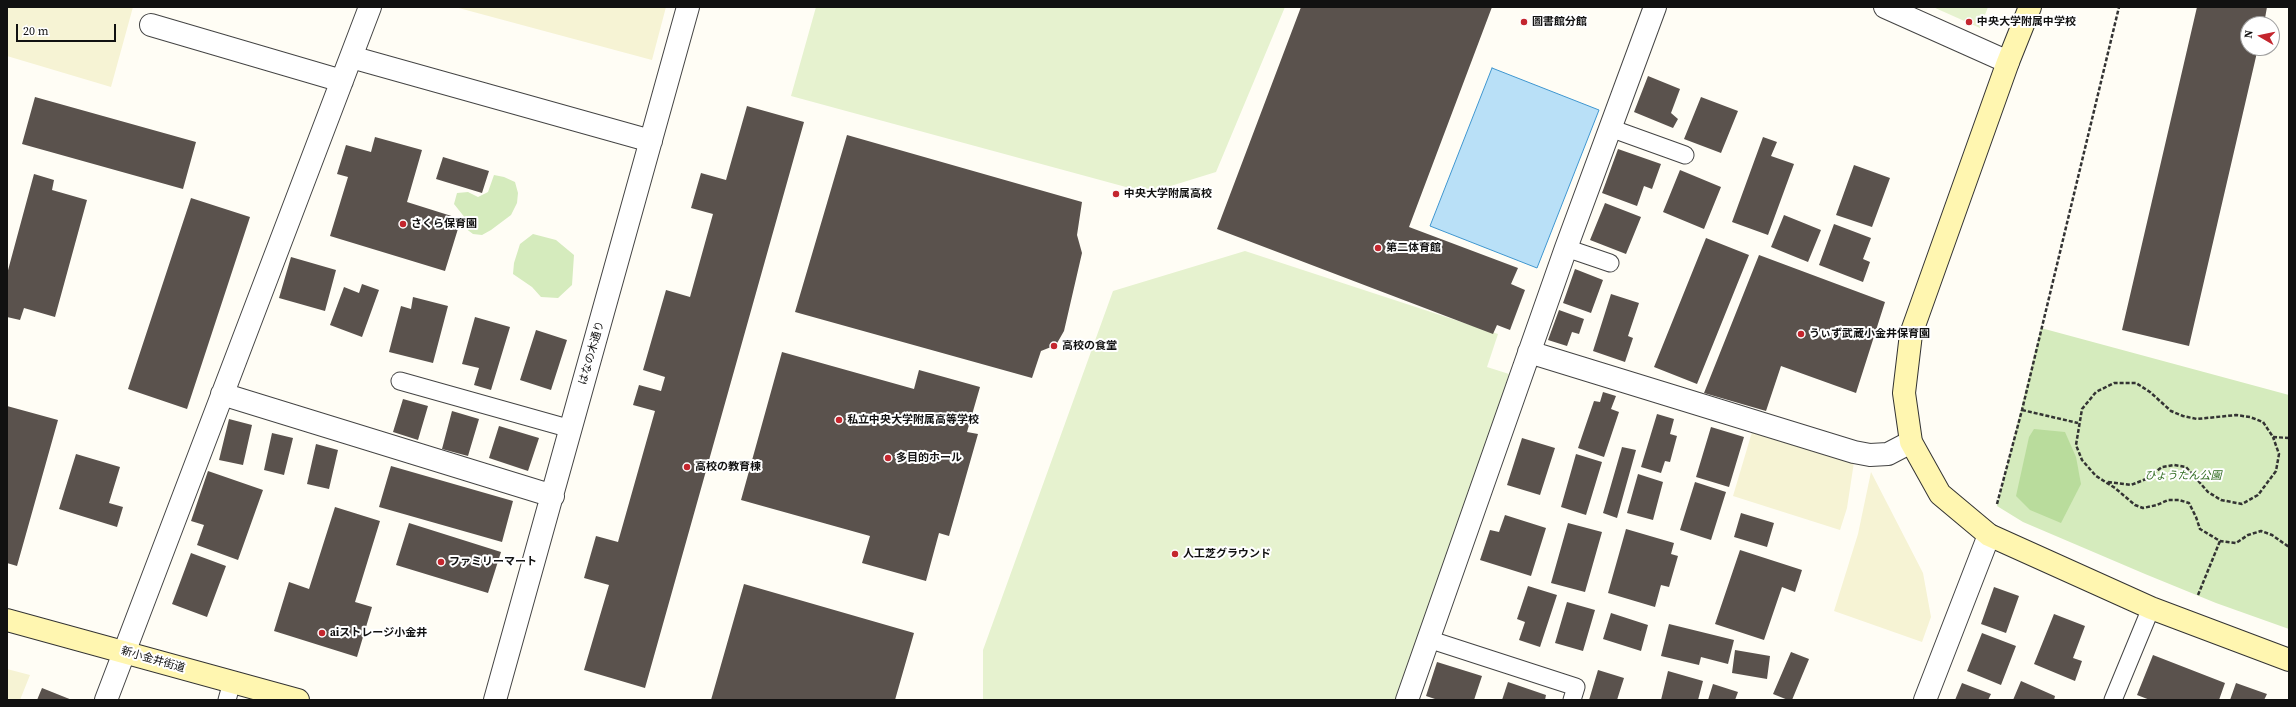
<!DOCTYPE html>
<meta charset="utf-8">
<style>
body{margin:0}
#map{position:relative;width:2296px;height:707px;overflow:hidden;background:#fffdf5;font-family:"Source Serif 4",serif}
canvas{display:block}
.frame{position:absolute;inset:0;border:8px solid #111;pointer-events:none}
.north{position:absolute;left:2240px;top:16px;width:40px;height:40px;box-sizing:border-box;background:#fff;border:1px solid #a0a0a0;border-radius:50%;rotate:279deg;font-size:11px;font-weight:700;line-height:16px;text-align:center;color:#111}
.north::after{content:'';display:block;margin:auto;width:14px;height:18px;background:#c4262e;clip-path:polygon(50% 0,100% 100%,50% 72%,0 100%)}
.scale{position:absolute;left:16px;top:24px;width:100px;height:18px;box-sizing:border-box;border:2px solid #111;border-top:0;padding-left:5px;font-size:12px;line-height:14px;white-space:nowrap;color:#111;-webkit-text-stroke:3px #fff;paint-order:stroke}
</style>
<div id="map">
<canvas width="2296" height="707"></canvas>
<div class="frame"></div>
<div class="north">N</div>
<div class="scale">20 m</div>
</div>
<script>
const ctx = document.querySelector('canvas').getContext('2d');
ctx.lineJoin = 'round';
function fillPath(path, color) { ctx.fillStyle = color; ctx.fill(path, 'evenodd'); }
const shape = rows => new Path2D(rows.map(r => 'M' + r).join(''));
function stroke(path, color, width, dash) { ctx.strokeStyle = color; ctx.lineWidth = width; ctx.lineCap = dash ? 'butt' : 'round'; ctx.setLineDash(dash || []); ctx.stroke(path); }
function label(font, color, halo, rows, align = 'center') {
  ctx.font = font + ' "Source Serif 4","Noto Sans JP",serif'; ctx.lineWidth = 4; ctx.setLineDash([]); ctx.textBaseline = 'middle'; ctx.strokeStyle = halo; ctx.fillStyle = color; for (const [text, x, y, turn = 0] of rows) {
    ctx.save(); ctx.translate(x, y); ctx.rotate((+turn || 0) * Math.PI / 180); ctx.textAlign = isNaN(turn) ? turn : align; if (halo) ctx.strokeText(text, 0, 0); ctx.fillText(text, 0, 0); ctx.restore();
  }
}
fillPath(shape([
 [7,7,133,7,111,87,7,56],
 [455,7,666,7,652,60],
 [1752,432,1854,462,1847,508,1840,530,1733,496],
 [1871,472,1923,573,1931,617,1922,642,1834,611,1858,534],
 [7,669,30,675,20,700,7,700]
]), '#f6f3d4');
fillPath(shape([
 [494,175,504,177,515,182,518,193,517,203,511,215,491,230,482,235,473,234,465,228,466,219,454,204,457,193,468,192,478,197,488,192],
 [533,234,556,240,574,255,572,285,558,298,541,297,532,287,513,274,514,263,520,244],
 [2041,328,2289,395,2289,629,2216,603,2145,574,2023,522,1997,506]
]), '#d5ebbd');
fillPath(shape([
 [2034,429,2065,432,2076,457,2081,484,2061,523,2030,510,2016,496,2029,437]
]), '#b9dc9c');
fillPath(shape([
 [816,7,1285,7,1216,172,1148,193,791,96],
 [1933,7,1988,7,1980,28],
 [1245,251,1498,334,1487,367,1509,374,1403,700,983,700,983,650,1113,291]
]), '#e6f2cf');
const water = shape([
 [1492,68,1599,110,1537,268,1430,226,1492,68]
]);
fillPath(water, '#b9e0f7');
stroke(water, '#3f96cf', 1);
fillPath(shape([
 [1301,7,1492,7,1409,227,1518,268,1511,284,1525,290,1510,330,1497,325,1493,334,1217,229],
 [2197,7,2267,7,2264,24,2248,24,2248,48,2258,48,2189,346,2122,330],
 [1648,76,1680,89,1671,113,1678,119,1673,128,1634,112],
 [35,97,196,142,183,189,22,144],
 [1701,97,1738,111,1721,153,1684,139],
 [747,106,804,122,645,688,584,670,609,585,584,578,596,536,618,542,655,411,633,405,639,385,661,391,665,377,643,370,666,290,690,297,713,214,691,208,701,173,726,180],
 [847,135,1082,202,1077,235,1082,253,1064,331,1056,345,1041,351,1032,378,795,312],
 [375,137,422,150,407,202,461,219,445,271,330,236,348,177,337,174,346,145,371,152],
 [1763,137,1777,142,1771,156,1794,164,1768,235,1732,222],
 [1618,149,1661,164,1652,189,1644,186,1637,206,1602,193],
 [443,157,489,171,482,193,436,179],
 [1854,165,1890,178,1872,227,1836,215],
 [1680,170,1721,187,1704,229,1663,212],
 [34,174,54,180,52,190,87,200,55,317,24,308,20,320,7,317,7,274],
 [191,198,250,217,187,409,128,389],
 [1605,203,1641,217,1626,254,1590,240],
 [1784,215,1821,230,1808,262,1771,247],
 [1834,224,1871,238,1863,259,1870,262,1863,282,1819,265],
 [1706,238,1749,255,1697,384,1654,367],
 [1759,255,1885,302,1856,393,1781,366,1766,411,1704,393],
 [291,257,336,270,325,311,279,298],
 [1575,269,1603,280,1591,313,1563,303],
 [362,284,379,290,362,337,330,325,344,287,359,293],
 [1611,294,1639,303,1628,336,1633,338,1625,362,1593,351],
 [413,297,448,306,433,363,389,352,401,306,411,309],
 [1559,310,1584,319,1579,334,1572,332,1567,346,1548,340],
 [475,317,510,327,491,390,474,385,479,368,462,364],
 [536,330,567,340,551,390,520,380],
 [782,352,914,389,919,370,980,387,967,432,978,434,949,536,939,533,926,581,862,563,870,536,741,500],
 [1603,392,1616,396,1611,409,1619,412,1604,457,1578,448,1594,401,1600,402],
 [403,399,428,406,418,440,393,432],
 [7,406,58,420,17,566,7,563],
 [452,411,479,419,468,456,442,449],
 [1657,414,1674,419,1670,434,1677,436,1670,462,1665,461,1661,473,1641,467],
 [229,419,252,425,243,465,219,460],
 [499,426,539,438,528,471,489,458],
 [1711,427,1744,437,1729,487,1696,477],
 [272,433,293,438,284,475,264,470],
 [1522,438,1555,448,1540,495,1507,485],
 [316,444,338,450,329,489,307,484],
 [1622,447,1636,450,1617,518,1603,513],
 [76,454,120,467,109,503,123,507,117,527,59,509],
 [1576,454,1602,462,1586,515,1561,507],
 [391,466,513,501,502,542,379,507],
 [208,471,263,490,238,560,197,545,204,525,191,521],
 [1638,474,1663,482,1653,520,1627,513],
 [1695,482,1726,492,1711,540,1680,530],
 [335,507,380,521,355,602,372,607,357,657,274,631,289,582,309,589],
 [1741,513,1774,523,1767,547,1734,537],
 [1505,515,1546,528,1531,576,1480,560,1490,530,1499,532],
 [409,523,501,552,488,593,396,565],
 [1568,523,1602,532,1585,592,1551,583],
 [1626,529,1674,543,1671,554,1678,556,1669,587,1661,585,1655,607,1608,593],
 [1740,550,1802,570,1795,592,1782,587,1764,640,1715,624],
 [191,553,226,566,207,617,172,604],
 [744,584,914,633,895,700,711,700],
 [1528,586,1557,595,1540,647,1519,640,1525,622,1517,619],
 [1994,587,2019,596,2006,633,1981,624],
 [1567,602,1595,610,1583,651,1555,643],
 [1611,613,1648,625,1641,651,1603,639],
 [2054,614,2085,626,2073,658,2082,661,2075,681,2034,664],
 [1669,624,1734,640,1728,664,1701,657,1699,665,1661,656],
 [1982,633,2016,646,2001,685,1967,671],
 [1735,650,1770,656,1767,679,1732,673],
 [1791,652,1809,659,1792,700,1788,700,1773,694],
 [2153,655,2225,683,2219,700,2150,700,2137,695],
 [1437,662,1482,676,1474,700,1438,700,1426,696],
 [1598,670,1624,678,1617,700,1589,700],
 [1668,671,1703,681,1698,700,1661,700],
 [2021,681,2055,696,2054,700,2013,700],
 [1508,682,1546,695,1545,700,1502,700],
 [1962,683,1991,694,1988,700,1955,700],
 [2236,683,2267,694,2264,700,2230,700],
 [1713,684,1738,692,1735,700,1708,700],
 [42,688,72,700,37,700]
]), '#5a524d');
const lane = shape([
 [1610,128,1685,155],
 [1566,248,1610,263],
 [400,381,571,429],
 [1428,639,1576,687,1572,700],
 [227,700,232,682],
 [2113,700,2151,608]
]);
const street = shape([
 [1885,7,2008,62],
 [151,25,342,81],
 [351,57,651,141],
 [1529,352,1854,452,1870,455,1888,454,1911,442],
 [222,394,553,496],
 [106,700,370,7],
 [495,700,688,7],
 [1407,700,1566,248,1655,7],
 [1925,700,1989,535]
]);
const secondary = shape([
 [2030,7,2008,62,1911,334,1904,393,1911,442,1940,494,1989,535,2151,608,2289,660],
 [7,620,298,700]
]);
stroke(lane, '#444', 19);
stroke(street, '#444', 24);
stroke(secondary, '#333', 24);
stroke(shape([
 [2022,410,2078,423],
 [2289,438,2273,437,2263,422,2250,417,2236,415,2197,419,2183,416,2171,411,2150,392,2136,383,2114,383,2096,392,2082,409,2076,445,2082,460,2096,476,2115,488,2135,505,2143,508,2157,505,2168,500,2179,500,2189,503,2196,517,2200,529,2220,541,2236,543,2248,535,2261,531,2272,535,2289,547],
 [2108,482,2131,485,2146,479,2162,467,2174,465,2186,467,2208,492,2221,500,2242,504,2258,495,2276,471,2279,454,2273,437],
 [1997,504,2022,410,2119,7],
 [2198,595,2220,541]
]), '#333', 2.5, [4, 2]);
stroke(lane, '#fff', 17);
stroke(street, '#fff', 22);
stroke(secondary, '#fff6b0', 22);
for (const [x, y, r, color] of [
 [1524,22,4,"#c4262e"],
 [1969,22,4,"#c4262e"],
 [1116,194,4,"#c4262e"],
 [403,224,4,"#c4262e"],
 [1378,248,4,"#c4262e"],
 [1801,334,4,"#c4262e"],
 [1054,346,4,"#c4262e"],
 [839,420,4,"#c4262e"],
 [888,458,4,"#c4262e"],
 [687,467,4,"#c4262e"],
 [1175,554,4,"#c4262e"],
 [441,562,4,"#c4262e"],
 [322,633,4,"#c4262e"]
]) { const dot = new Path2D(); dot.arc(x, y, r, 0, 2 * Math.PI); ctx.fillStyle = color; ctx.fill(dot); stroke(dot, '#fff', 1.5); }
label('bold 11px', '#111', '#fff', [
 ["圖書館分館",1532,22],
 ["中央大学附属中学校",1977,22],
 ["中央大学附属高校",1124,194],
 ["さくら保育園",411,224],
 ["第二体育館",1386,248],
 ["うぃず武蔵小金井保育園",1809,334],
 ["高校の食堂",1062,346],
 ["私立中央大学附属高等学校",847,420],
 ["多目的ホール",896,458],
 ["高校の教育棟",695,467],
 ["人工芝グラウンド",1183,554],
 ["ファミリーマート",449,562],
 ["aiストレージ小金井",330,633]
], 'left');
label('11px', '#111', '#fff', [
 ["はなの木通り",592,353,-74],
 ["新小金井街道",153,660,16]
]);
label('italic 11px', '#2f6b1f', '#fff', [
 ["ひょうたん公園",2183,476]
]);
</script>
